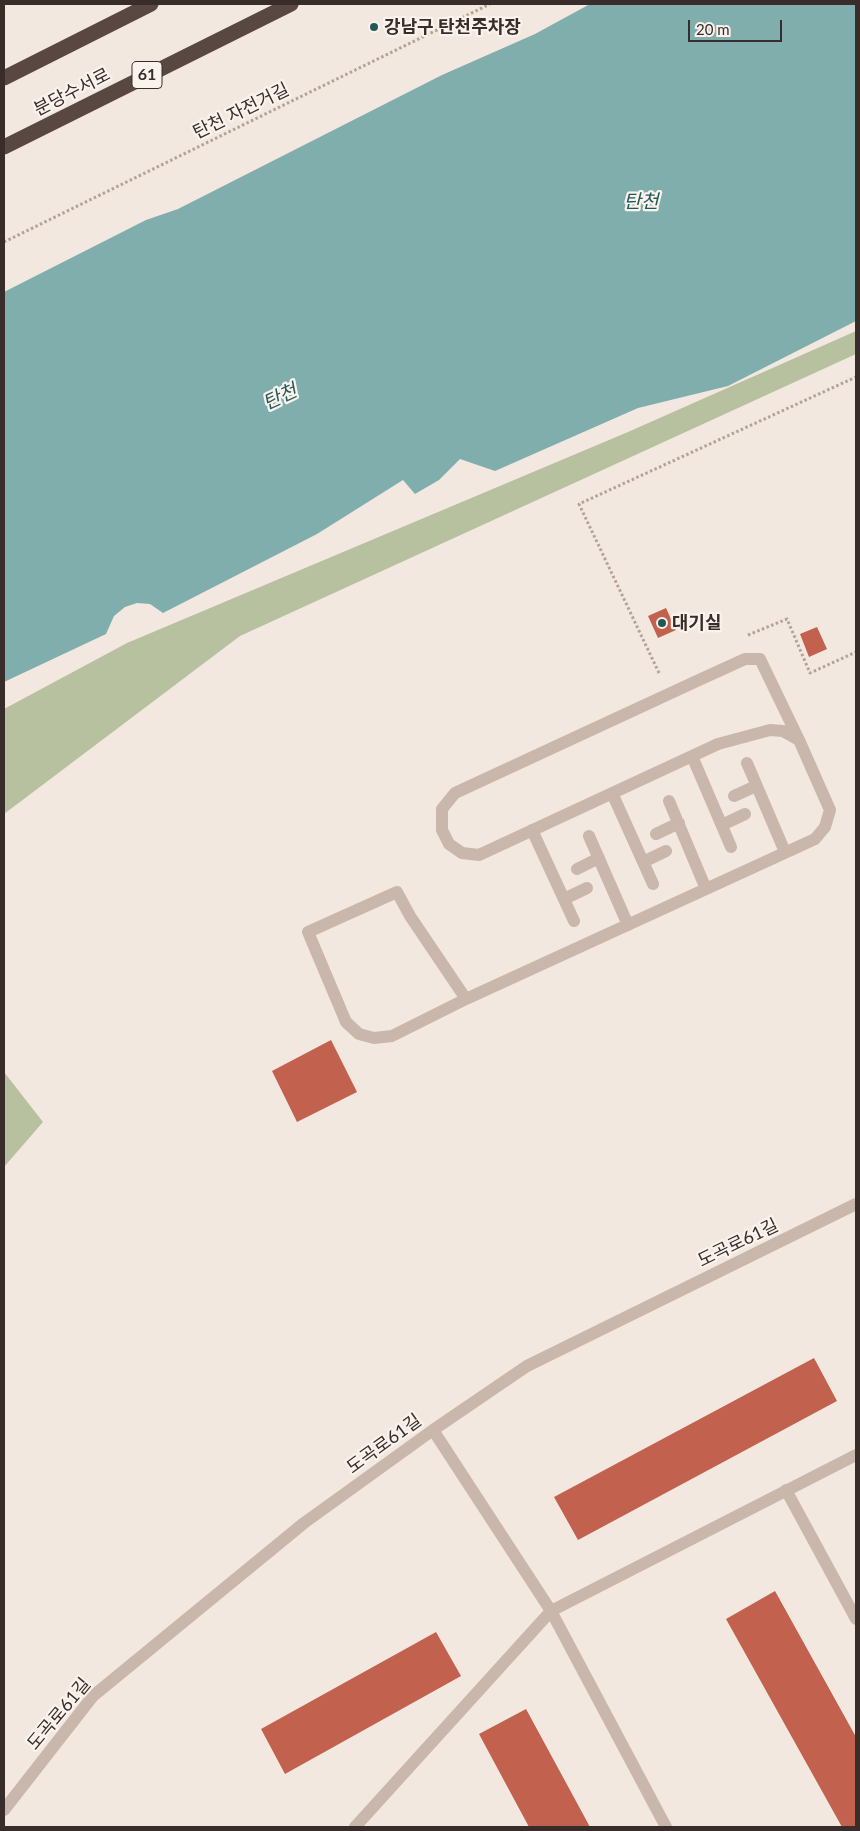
<!DOCTYPE html>
<meta charset="utf-8">
<style>
body{margin:0}
#map{position:relative;width:860px;height:1831px;overflow:hidden;background:#f2e8df;font-family:Lato,sans-serif}
canvas{display:block}
.frame{position:absolute;inset:0;border:5px solid #382d2a;pointer-events:none}
.scale{position:absolute;left:688px;top:20px;width:94px;height:22px;box-sizing:border-box;border:2px solid #382d2a;border-top:0;padding-left:6px;font-size:15px;line-height:18px;white-space:nowrap;color:#382d2a;-webkit-text-stroke:4px #faf2ec;paint-order:stroke}
</style>
<div id="map">
<canvas width="860" height="1831"></canvas>
<div class="frame"></div>
<div class="scale">20 m</div>
</div>
<script>
const ctx = document.querySelector('canvas').getContext('2d');
ctx.lineJoin = 'round';
function fillPath(path, color) { ctx.fillStyle = color; ctx.fill(path, 'evenodd'); }
const shape = rows => new Path2D(rows.map(r => 'M' + r).join(''));
function stroke(path, color, width, dash) { ctx.strokeStyle = color; ctx.lineWidth = width; ctx.lineCap = dash ? 'butt' : 'round'; ctx.setLineDash(dash || []); ctx.stroke(path); }
function label(font, color, halo, rows, align = 'center') {
  ctx.font = font + ' Lato,"Noto Sans KR",sans-serif'; ctx.lineWidth = 4.5; ctx.setLineDash([]); ctx.textBaseline = 'middle'; ctx.strokeStyle = halo; ctx.fillStyle = color; for (const [text, x, y, turn = 0] of rows) {
    ctx.save(); ctx.translate(x, y); ctx.rotate((+turn || 0) * Math.PI / 180); ctx.textAlign = isNaN(turn) ? turn : align; if (halo) ctx.strokeText(text, 0, 0); ctx.fillText(text, 0, 0); ctx.restore();
  }
}
fillPath(shape([
 [856,331,856,354,240,636,4,814,4,709,127,643,628,432],
 [4,1072,43,1122,4,1167]
]), '#b8c19f');
fillPath(shape([
 [590,4,856,4,856,321,728,386,638,408,495,471,460,459,439,480,415,494,403,480,317,534,163,613,150,604,137,603,125,607,114,616,106,634,4,682,4,292,146,220,178,209,442,75,535,34]
]), '#7faead');
fillPath(shape([
 [666,608,676,630,658,638,648,616],
 [817,627,827,649,809,657,800,634],
 [331,1040,357,1092,297,1122,272,1071],
 [814,1358,837,1401,578,1540,554,1497],
 [775,1591,856,1737,856,1827,842,1827,726,1619],
 [436,1632,461,1676,285,1774,261,1729],
 [526,1709,590,1827,529,1827,479,1734]
]), '#c2614d');
stroke(shape([
 [4,242,490,4],
 [748,635,787,619,810,673,856,652],
 [659,673,579,504,856,377]
]), '#b6a195', 3, [2.5, 2.5]);
stroke(shape([
 [692,756,731,847],
 [747,763,785,852],
 [612,793,653,884],
 [734,796,756,786],
 [669,801,706,889],
 [722,825,745,814],
 [532,830,574,921],
 [656,834,679,823],
 [589,836,628,925],
 [643,862,666,851],
 [577,869,599,858],
 [564,899,587,888],
 [466,999,410,916,397,892,308,932,346,1022,359,1034,374,1038,392,1036,466,999,815,839,825,827,830,810,799,740,760,659,745,659,699,680,455,793,442,809,442,830,449,844,462,853,479,855,718,744,770,730,783,731,799,740],
 [433,1430,551,1611,666,1827],
 [786,1490,856,1619],
 [4,1810,93,1696,304,1523,433,1430,527,1366,856,1204],
 [355,1827,551,1611,856,1455]
]), '#cab7ab', 12);
stroke(shape([
 [4,78,151,4],
 [4,147,291,4]
]), '#594741', 15);
for (const [x, y, r, color] of [
 [374,27,5,"#215958"],
 [662,623,5,"#215958"]
]) { const dot = new Path2D(); dot.arc(x, y, r, 0, 2 * Math.PI); ctx.fillStyle = color; ctx.fill(dot); stroke(dot, '#faf2ec', 2); }
for (const [x, y, w] of [
 [147,75,30]
]) { const box = new Path2D(); box.roundRect(x - w / 2, y - 13.5, w, 27, 4); ctx.fillStyle = '#faf2ec'; ctx.fill(box); stroke(box, '#382d2a', 1); }
label('bold 16px', '#382d2a', null, [
 ["61",147,75]
]);
label('bold 18px', '#382d2a', '#faf2ec', [
 ["강남구 탄천주차장",384,27],
 ["대기실",672,623]
], 'left');
label('18px', '#382d2a', '#faf2ec', [
 ["분당수서로",72,92,-27],
 ["탄천 자전거길",241,111,-26],
 ["도곡로61길",738,1243,-26],
 ["도곡로61길",384,1444,-36],
 ["도곡로61길",59,1714,-50]
]);
label('italic 19px', '#215958', '#faf2ec', [
 ["탄천",641,202],
 ["탄천",280,397,-25]
]);
</script>
